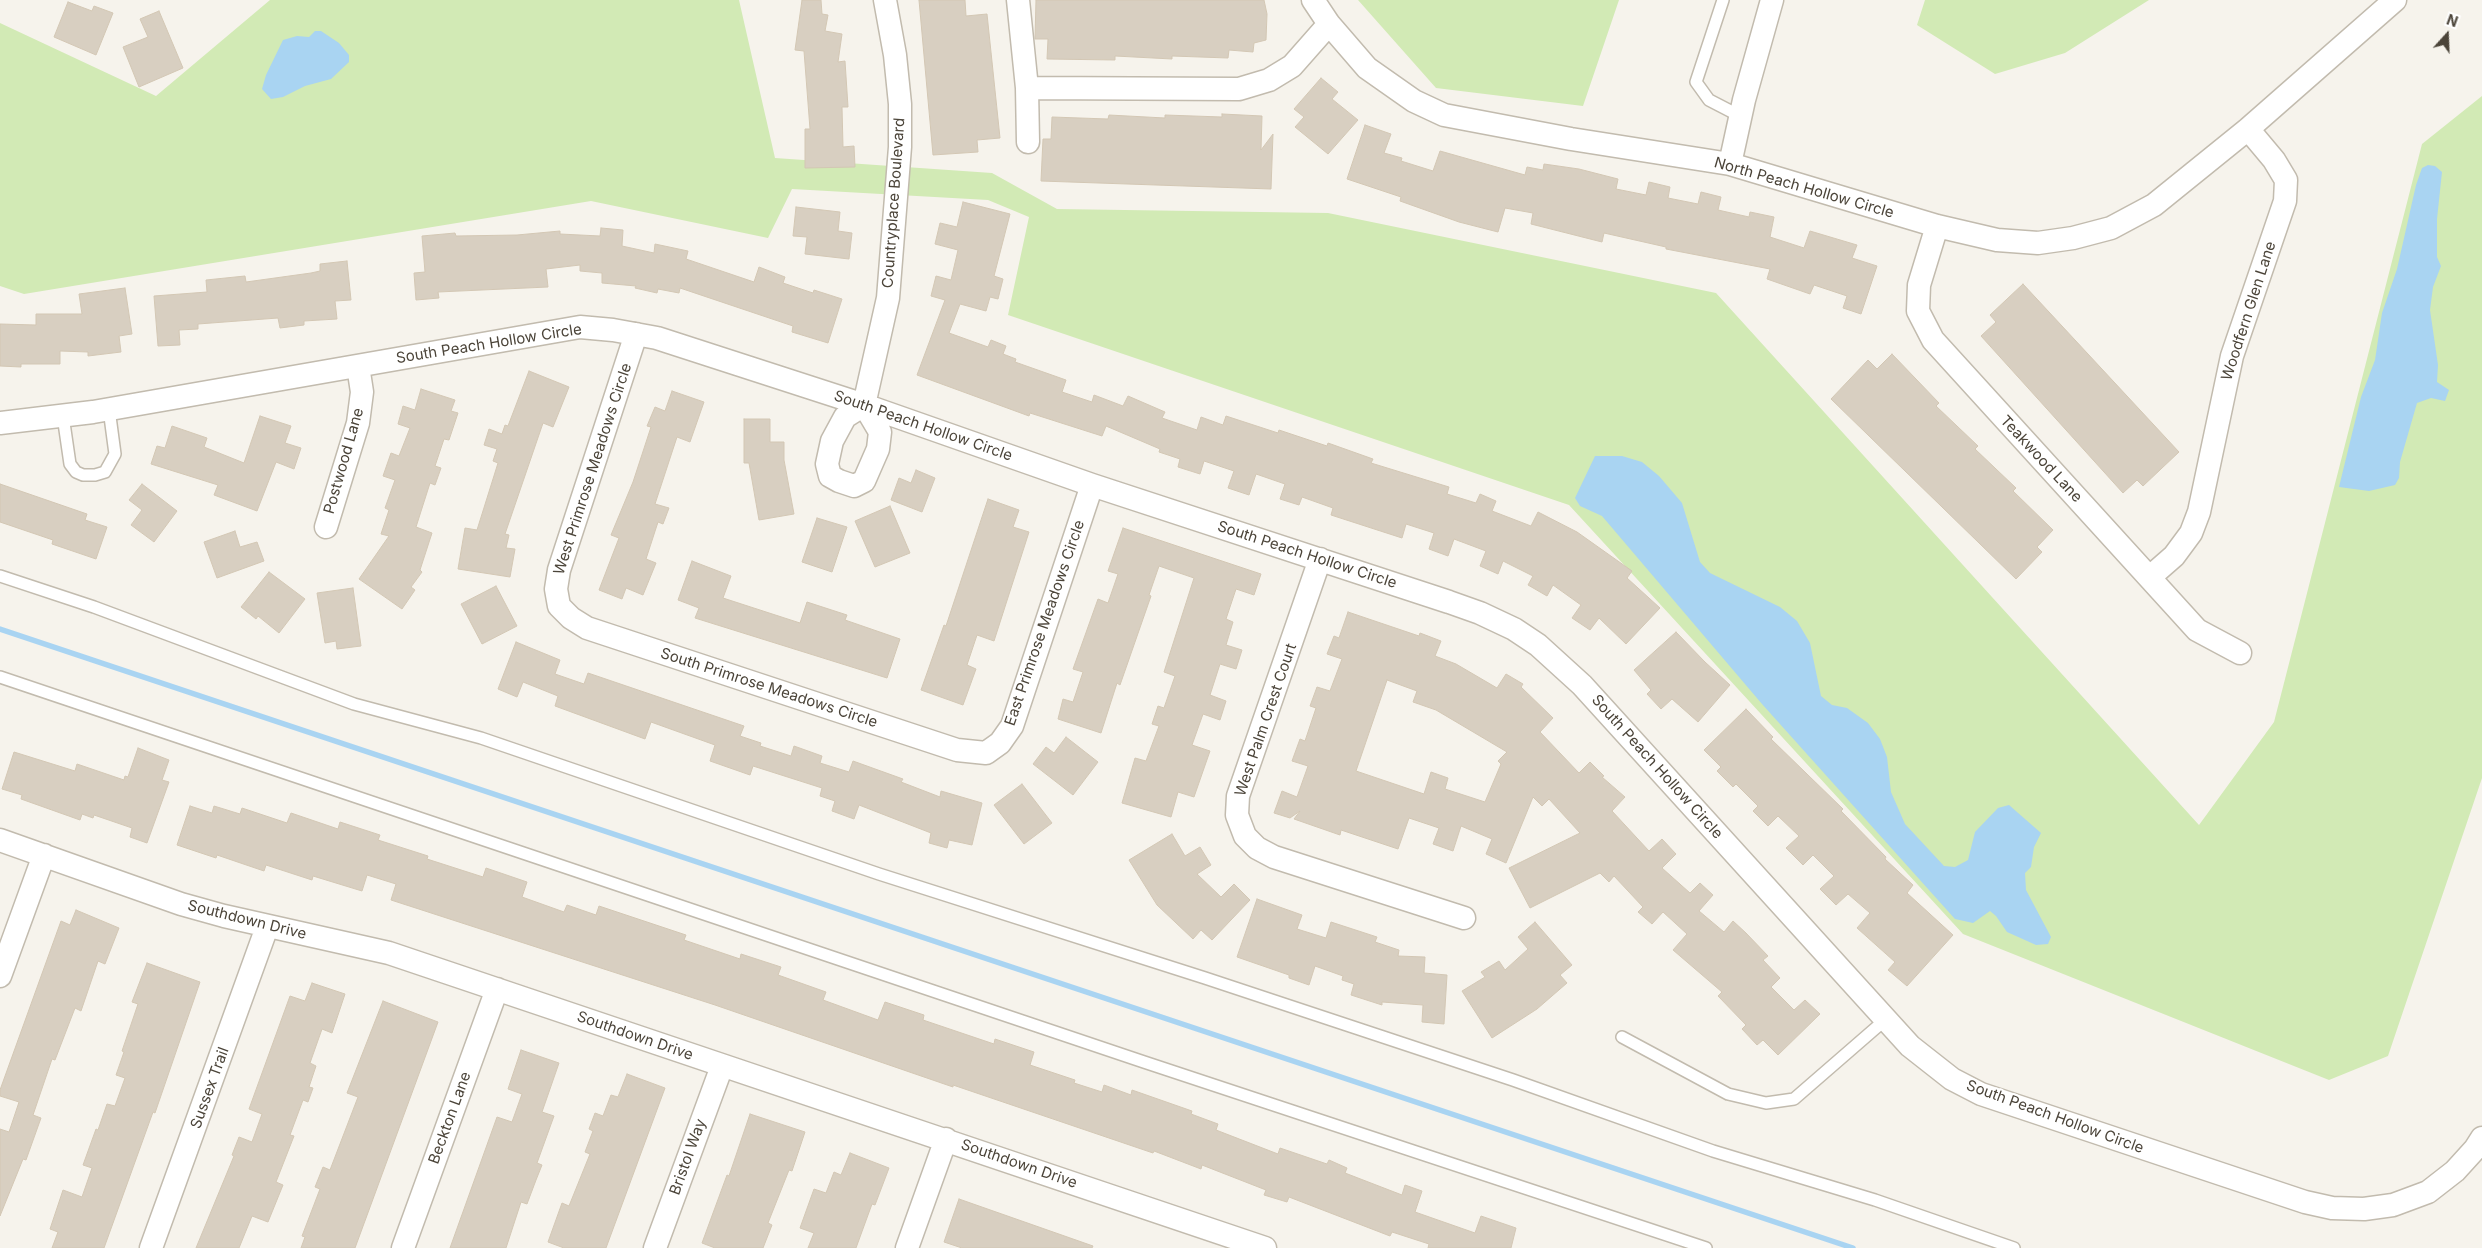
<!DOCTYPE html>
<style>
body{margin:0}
#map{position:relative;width:2482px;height:1248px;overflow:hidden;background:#f6f3ec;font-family:Inter,sans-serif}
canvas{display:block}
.north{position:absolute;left:2422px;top:10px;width:50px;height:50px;-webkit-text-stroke:4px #fff;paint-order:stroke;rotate:20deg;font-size:14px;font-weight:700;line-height:20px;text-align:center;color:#4b4439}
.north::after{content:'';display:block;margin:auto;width:18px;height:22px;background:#4b4439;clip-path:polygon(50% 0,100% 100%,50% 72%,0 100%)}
</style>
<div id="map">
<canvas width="2482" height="1248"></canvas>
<div class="north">N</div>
</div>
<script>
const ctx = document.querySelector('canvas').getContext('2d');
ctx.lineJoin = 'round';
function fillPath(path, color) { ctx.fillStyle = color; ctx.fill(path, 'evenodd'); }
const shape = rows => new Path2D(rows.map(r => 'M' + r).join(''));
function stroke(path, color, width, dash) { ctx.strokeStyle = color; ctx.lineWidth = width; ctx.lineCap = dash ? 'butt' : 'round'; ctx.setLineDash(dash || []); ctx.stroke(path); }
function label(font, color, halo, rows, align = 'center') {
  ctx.font = font + ' Inter,sans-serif'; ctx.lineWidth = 4; ctx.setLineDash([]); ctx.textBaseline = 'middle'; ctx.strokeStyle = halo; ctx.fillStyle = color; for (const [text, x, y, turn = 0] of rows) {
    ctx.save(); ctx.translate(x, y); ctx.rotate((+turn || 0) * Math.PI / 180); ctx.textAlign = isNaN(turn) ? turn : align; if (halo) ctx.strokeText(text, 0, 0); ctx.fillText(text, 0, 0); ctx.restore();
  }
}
fillPath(shape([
 [270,0,739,0,775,158,992,173,1057,209,1328,213,1716,293,2199,825,2274,722,2422,144,2482,96,2482,778,2388,1056,2329,1080,1963,934,1569,505,1008,315,1029,217,988,200,792,189,768,238,591,201,24,294,0,286,0,23,156,96],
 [1358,0,1619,0,1583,106,1436,88],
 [1925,0,2149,0,2065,53,1995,74,1917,25]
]), '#d2eab5');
fillPath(shape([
 [315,31,321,31,339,43,349,55,349,62,331,79,305,86,283,97,271,99,262,89,266,75,283,40,297,36,309,37],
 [2428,165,2435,166,2442,172,2437,219,2437,257,2441,266,2433,287,2430,310,2438,365,2437,382,2449,390,2445,401,2431,398,2417,403,2400,462,2399,478,2395,485,2369,491,2339,487,2361,397,2375,360,2382,313,2397,269,2416,185,2422,168],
 [1595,456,1622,456,1642,462,1659,476,1682,503,1700,562,1710,573,1780,607,1797,621,1810,643,1821,696,1832,705,1847,708,1868,723,1880,739,1887,757,1891,792,1905,824,1944,866,1955,867,1968,860,1975,832,1998,808,2009,805,2041,833,2034,847,2031,867,2025,873,2026,890,2051,937,2048,944,2036,945,2007,932,1996,916,1990,911,1973,923,1955,919,1762,704,1602,516,1580,506,1575,498]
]), '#a9d4f2');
stroke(shape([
 [0,629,1853,1248]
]), '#a9d4f2', 5.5);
const building = shape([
 [802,0,821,0,822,14,828,15,825,31,842,34,838,62,845,61,848,107,842,107,843,147,854,146,855,167,805,168,805,129,810,129,804,51,795,50,802,0],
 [919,0,965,0,966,16,987,14,1000,138,977,140,978,152,933,155,919,0],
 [1036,0,1264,0,1267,14,1266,40,1254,43,1253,52,1229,50,1228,58,1172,56,1172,59,1115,56,1115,60,1047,59,1048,39,1035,39,1036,0],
 [68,2,92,11,94,6,113,13,96,55,54,37,68,2],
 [159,11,183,68,139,87,123,47,148,37,140,19,159,11],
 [1321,78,1338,92,1332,99,1358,120,1328,154,1295,127,1304,117,1294,109,1321,78],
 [1222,114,1262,116,1261,150,1273,134,1271,189,1041,181,1043,139,1051,139,1052,117,1108,119,1109,115,1165,118,1165,115,1222,117,1222,114],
 [1365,125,1391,134,1384,153,1402,158,1401,161,1433,171,1440,151,1525,175,1527,167,1543,170,1544,164,1579,169,1618,179,1616,189,1646,195,1649,182,1670,187,1668,198,1698,204,1701,192,1721,197,1718,210,1749,217,1750,212,1774,217,1770,237,1804,248,1810,231,1857,245,1852,258,1877,266,1861,314,1843,308,1847,296,1814,285,1810,294,1767,279,1770,269,1666,249,1666,247,1604,233,1602,242,1531,224,1533,213,1505,208,1498,232,1459,222,1400,201,1401,197,1347,179,1365,125],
 [963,202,1010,214,994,276,1003,279,998,299,990,297,986,311,960,304,949,333,988,347,991,340,1006,346,1003,354,1016,359,1015,362,1066,380,1062,392,1092,402,1094,395,1123,406,1128,396,1165,412,1162,418,1197,430,1201,417,1223,425,1226,416,1278,433,1279,430,1327,446,1328,443,1373,459,1371,463,1449,487,1447,494,1476,503,1480,494,1496,501,1492,511,1531,526,1538,512,1577,532,1632,571,1627,578,1660,608,1626,644,1599,618,1590,630,1572,618,1581,605,1553,585,1547,596,1528,585,1533,576,1503,561,1498,574,1480,566,1486,551,1454,539,1448,556,1429,549,1434,533,1406,524,1402,538,1331,515,1333,508,1302,497,1299,505,1280,499,1285,484,1256,474,1249,495,1228,488,1234,471,1204,461,1200,474,1178,467,1180,459,1159,452,1160,449,1106,426,1102,436,1030,413,1029,416,917,375,945,300,931,296,936,276,951,280,958,250,935,244,940,223,957,227,963,202],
 [796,207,840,212,838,231,852,233,849,259,805,254,807,237,793,236,796,207],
 [601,228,623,230,622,246,654,253,655,244,688,251,686,259,754,282,759,267,785,277,783,283,813,293,814,290,842,299,828,343,792,332,793,326,680,288,679,293,658,289,657,293,635,288,636,286,602,283,602,273,580,271,580,265,546,269,548,287,438,292,439,298,416,300,414,273,425,272,422,236,455,233,456,236,517,235,560,231,560,234,600,236,601,228],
 [347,261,351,300,335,301,337,319,304,321,304,325,280,328,278,318,198,324,198,329,179,330,180,345,158,346,154,296,207,292,206,280,245,276,246,282,311,273,320,271,320,264,347,261],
 [2023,284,2179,452,2143,486,2137,480,2123,493,1981,336,1996,322,1990,315,2023,284],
 [125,288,132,334,119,336,121,352,88,356,88,352,60,351,60,364,21,364,21,367,0,366,0,324,36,325,36,314,82,314,79,294,125,288],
 [1892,354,1939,403,1936,406,1978,446,1975,449,2016,488,2013,491,2053,530,2037,547,2042,552,2016,579,1831,399,1868,360,1877,369,1892,354],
 [529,371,569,387,553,427,543,423,505,534,509,535,506,548,515,549,510,577,458,569,465,528,477,530,498,463,493,461,497,449,484,445,489,429,502,434,505,425,508,426,529,371],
 [421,389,455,400,451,411,458,413,449,440,444,439,435,466,441,468,435,485,430,483,416,527,432,533,420,570,422,572,411,587,415,590,402,609,359,579,389,536,381,534,389,510,385,508,395,480,383,476,391,453,399,456,410,428,398,424,403,406,415,410,421,389],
 [672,391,704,402,690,442,677,437,655,504,669,508,663,524,658,522,646,559,656,563,643,595,626,588,622,599,599,590,619,538,611,535,633,482,651,427,647,426,655,407,665,411,672,391],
 [260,416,291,426,285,443,301,448,294,469,276,462,257,511,214,495,218,485,151,464,157,446,165,448,172,426,207,438,204,447,244,463,260,416],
 [744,419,770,419,770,442,784,442,784,460,794,514,759,520,749,463,744,463,744,419],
 [916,470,935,478,922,512,891,500,899,478,911,483,916,470],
 [0,484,87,514,85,520,107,527,96,559,52,544,53,540,0,522,0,484],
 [142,484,177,511,154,542,131,525,142,510,129,500,142,484],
 [988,499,1019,510,1013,527,1029,532,994,641,977,635,967,665,976,669,963,705,921,690,944,625,946,626,988,499],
 [890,506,910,553,875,567,855,521,890,506],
 [817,518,847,527,832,572,802,562,817,518],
 [1123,528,1261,574,1254,595,1236,589,1226,619,1233,622,1226,645,1242,650,1236,669,1220,664,1210,695,1226,701,1220,720,1203,714,1192,745,1210,751,1194,797,1178,792,1171,817,1122,803,1135,758,1146,761,1159,726,1152,724,1158,706,1164,708,1175,676,1164,672,1194,578,1159,566,1149,595,1151,596,1120,685,1117,683,1101,733,1058,719,1063,699,1073,702,1083,672,1073,669,1098,599,1108,603,1118,574,1108,571,1123,528],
 [235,531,240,547,257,542,264,561,217,578,204,542,235,531],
 [692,561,731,576,723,598,800,623,807,602,847,615,845,620,900,639,887,678,695,618,699,608,678,600,692,561],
 [269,572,305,599,279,633,258,616,256,619,241,607,269,572],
 [496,586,517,626,482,644,461,604,496,586],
 [353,588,361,646,337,649,336,641,325,643,317,593,353,588],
 [1348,612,1419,636,1420,633,1441,641,1435,656,1456,664,1497,688,1506,674,1523,684,1521,687,1553,718,1540,732,1579,773,1590,762,1604,776,1602,777,1625,797,1612,811,1649,851,1662,839,1676,854,1662,868,1690,893,1700,883,1713,895,1699,911,1724,932,1733,921,1746,933,1768,956,1763,960,1780,978,1771,987,1794,1010,1805,1000,1820,1014,1778,1055,1763,1040,1757,1045,1742,1029,1746,1025,1718,996,1722,992,1673,950,1687,934,1663,912,1652,924,1638,912,1643,907,1614,876,1609,882,1600,873,1530,908,1509,868,1580,833,1549,799,1542,806,1533,797,1506,863,1486,854,1492,839,1461,826,1453,851,1433,844,1439,828,1409,818,1398,849,1341,830,1340,835,1294,819,1300,811,1290,818,1274,813,1282,791,1297,797,1308,766,1292,761,1300,739,1305,741,1316,708,1310,706,1317,687,1330,691,1342,659,1327,654,1334,636,1339,638,1348,612],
 [1387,680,1417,691,1413,702,1436,710,1507,752,1498,761,1501,764,1485,802,1445,789,1448,778,1431,772,1424,794,1356,771,1387,680],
 [1676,632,1705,662,1730,685,1698,722,1672,699,1661,709,1647,694,1651,690,1634,670,1676,632],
 [516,642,560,660,555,674,584,684,588,673,744,726,740,736,761,743,760,746,791,756,794,746,822,756,820,763,849,772,853,761,903,779,901,782,940,797,941,791,982,803,972,845,949,840,947,848,929,843,931,833,859,805,854,819,832,811,835,801,820,796,822,788,753,766,750,775,710,761,715,745,651,722,645,739,555,706,558,696,523,682,517,697,498,689,516,642],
 [1746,709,1773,737,1771,739,1843,809,1841,811,1886,857,1885,859,1913,885,1907,893,1953,935,1907,986,1888,970,1895,962,1857,928,1870,913,1848,894,1836,905,1820,889,1834,876,1813,855,1803,865,1786,848,1799,836,1778,816,1768,826,1753,811,1758,806,1736,784,1733,787,1717,771,1721,767,1704,750,1746,709],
 [1066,737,1098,762,1073,795,1033,764,1046,747,1054,753,1066,737],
 [138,748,169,760,162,780,169,782,147,843,130,837,132,828,94,815,93,818,82,814,80,820,21,799,22,795,2,789,14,752,75,771,77,764,124,780,125,776,128,777,138,748],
 [1022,784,1052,823,1024,844,994,805,1022,784],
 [190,806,212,813,214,806,240,814,242,808,287,823,291,813,338,829,340,822,380,835,378,840,428,856,427,859,483,877,486,868,527,882,522,897,564,912,567,905,596,915,599,906,686,935,684,940,740,959,741,954,781,967,778,975,826,992,823,1000,878,1020,885,1002,924,1015,923,1020,994,1044,995,1039,1034,1052,1030,1065,1075,1080,1074,1083,1102,1092,1104,1085,1131,1095,1132,1090,1192,1111,1191,1114,1218,1124,1216,1130,1278,1154,1280,1148,1327,1164,1329,1160,1347,1168,1345,1173,1402,1195,1405,1185,1422,1191,1415,1212,1475,1233,1481,1216,1516,1228,1511,1248,1428,1248,1429,1244,1392,1232,1390,1236,1289,1197,1287,1202,1264,1195,1266,1190,1202,1165,1201,1169,1154,1151,1153,1153,953,1085,953,1087,715,1005,391,900,396,884,367,875,362,891,313,876,312,880,266,865,264,871,217,855,216,858,177,845,190,806],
 [1172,834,1185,856,1200,847,1211,865,1197,874,1221,897,1234,884,1250,900,1212,940,1201,930,1193,939,1157,905,1129,860,1172,834],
 [1257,899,1302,915,1297,929,1326,938,1331,922,1377,937,1375,942,1399,950,1398,956,1425,957,1424,973,1447,975,1444,1024,1422,1022,1423,1005,1382,1002,1382,1005,1351,995,1354,984,1342,980,1343,976,1315,966,1309,985,1289,978,1289,975,1237,957,1257,899],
 [76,910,119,928,105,964,98,961,81,1011,75,1008,55,1060,52,1059,33,1115,41,1118,26,1160,23,1159,0,1216,0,1129,9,1132,19,1102,0,1096,0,1090,61,921,70,925,76,910],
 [1535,922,1572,965,1560,975,1567,983,1537,1009,1492,1038,1462,991,1485,977,1481,972,1499,961,1505,970,1528,949,1518,937,1535,922],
 [147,963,200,982,155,1113,153,1112,104,1248,52,1248,58,1232,50,1229,63,1190,82,1197,92,1168,83,1165,96,1129,98,1130,107,1104,115,1106,125,1078,116,1075,124,1052,122,1051,138,1004,132,1002,147,963],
 [312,983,345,994,332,1033,322,1029,310,1063,316,1066,309,1087,313,1088,308,1102,303,1100,290,1135,294,1136,276,1182,283,1185,268,1222,252,1216,239,1248,196,1248,234,1156,232,1155,239,1137,252,1142,262,1114,249,1109,290,996,305,1001,312,983],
 [383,1001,438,1022,355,1248,301,1248,305,1237,302,1236,320,1189,315,1187,323,1167,330,1170,358,1097,347,1093,383,1001],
 [521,1050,559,1063,542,1112,554,1116,537,1163,542,1165,536,1180,527,1204,521,1202,506,1248,450,1248,497,1117,512,1122,522,1094,508,1089,521,1050],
 [627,1074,665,1088,606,1248,564,1248,548,1242,562,1203,569,1206,590,1154,585,1152,593,1131,589,1129,595,1113,603,1116,611,1095,618,1097,627,1074],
 [750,1114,805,1132,792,1171,789,1170,768,1223,772,1225,763,1248,715,1248,702,1243,727,1175,729,1176,750,1114],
 [850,1153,889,1168,875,1205,872,1204,856,1248,808,1248,814,1233,800,1228,814,1189,826,1193,834,1172,841,1175,850,1153],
 [959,1199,1093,1246,1092,1248,962,1248,944,1242,959,1199]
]);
fillPath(building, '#d8cfc1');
stroke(building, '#d3c7b4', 1);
const service = shape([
 [1723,0,1696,82,1709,100,1740,116],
 [63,416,70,464,76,472,83,475,95,475,105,472,115,454,109,409],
 [0,576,94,607,354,704,481,738,879,874,1205,978,1513,1080,1713,1151,1875,1200,2014,1248],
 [0,677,1144,1062,1706,1248],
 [1622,1037,1728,1094,1766,1103,1794,1099,1885,1020]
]);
const minor = shape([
 [1018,0,1027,88,1028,142],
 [1313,0,1329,24,1367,68,1414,101,1444,115,1571,139,1730,164,1937,226,1997,240,2038,243,2073,238,2111,228,2154,205,2248,129,2395,0],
 [1027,88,1239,89,1269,80,1292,66,1329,24],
 [1730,164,1744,100,1772,0],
 [1937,226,1919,285,1918,311,1933,340,2197,630,2240,653],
 [636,334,559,570,556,589,559,606,571,618,587,628,957,750,986,753,1000,743,1012,726,1092,485],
 [864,405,845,417,832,441,827,464,830,476,839,481,854,486,864,481,878,449,880,432,864,405,888,298,900,147,900,104,895,55,885,0],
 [0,423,93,412,580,327,613,330,657,338,864,405,1092,485,1449,602,1480,613,1514,629,1538,645,1582,685,1910,1046,1952,1079,1981,1094,2305,1202,2332,1208,2364,1209,2393,1205,2428,1192,2455,1171,2475,1149,2482,1138],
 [326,527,358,423,362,392,358,366],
 [1320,559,1238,796,1237,815,1245,836,1257,848,1274,857,1464,918],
 [2150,577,2174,556,2191,533,2199,512,2232,356,2285,201,2286,180,2274,160,2248,129],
 [0,840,181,904,224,916,389,953,1265,1248],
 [0,976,44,855],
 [151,1248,267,927],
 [403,1248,497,989],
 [655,1248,722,1066],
 [907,1248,946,1139]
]);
stroke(service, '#c2bbae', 14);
stroke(minor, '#c2bbae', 25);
stroke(service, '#fff', 11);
stroke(minor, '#fff', 22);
label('15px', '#4b4439', '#fff', [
 ["North Peach Hollow Circle",1804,188,16],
 ["Countryplace Boulevard",894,203,-86],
 ["Woodfern Glen Lane",2249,311,-72],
 ["South Peach Hollow Circle",489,344,-9],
 ["South Peach Hollow Circle",923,426,19],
 ["Teakwood Lane",2041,459,47],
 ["Postwood Lane",344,461,-74],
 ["West Primrose Meadows Circle",593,469,-72],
 ["South Peach Hollow Circle",1307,555,18],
 ["East Primrose Meadows Circle",1045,623,-71],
 ["South Primrose Meadows Circle",769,688,18],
 ["West Palm Crest Court",1266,720,-71],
 ["South Peach Hollow Circle",1657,767,48],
 ["Southdown Drive",247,920,14],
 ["Southdown Drive",635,1036,19],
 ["Sussex Trail",210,1088,-70],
 ["South Peach Hollow Circle",2055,1117,20],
 ["Beckton Lane",450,1118,-70],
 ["Bristol Way",688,1157,-70],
 ["Southdown Drive",1019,1164,19]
]);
</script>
